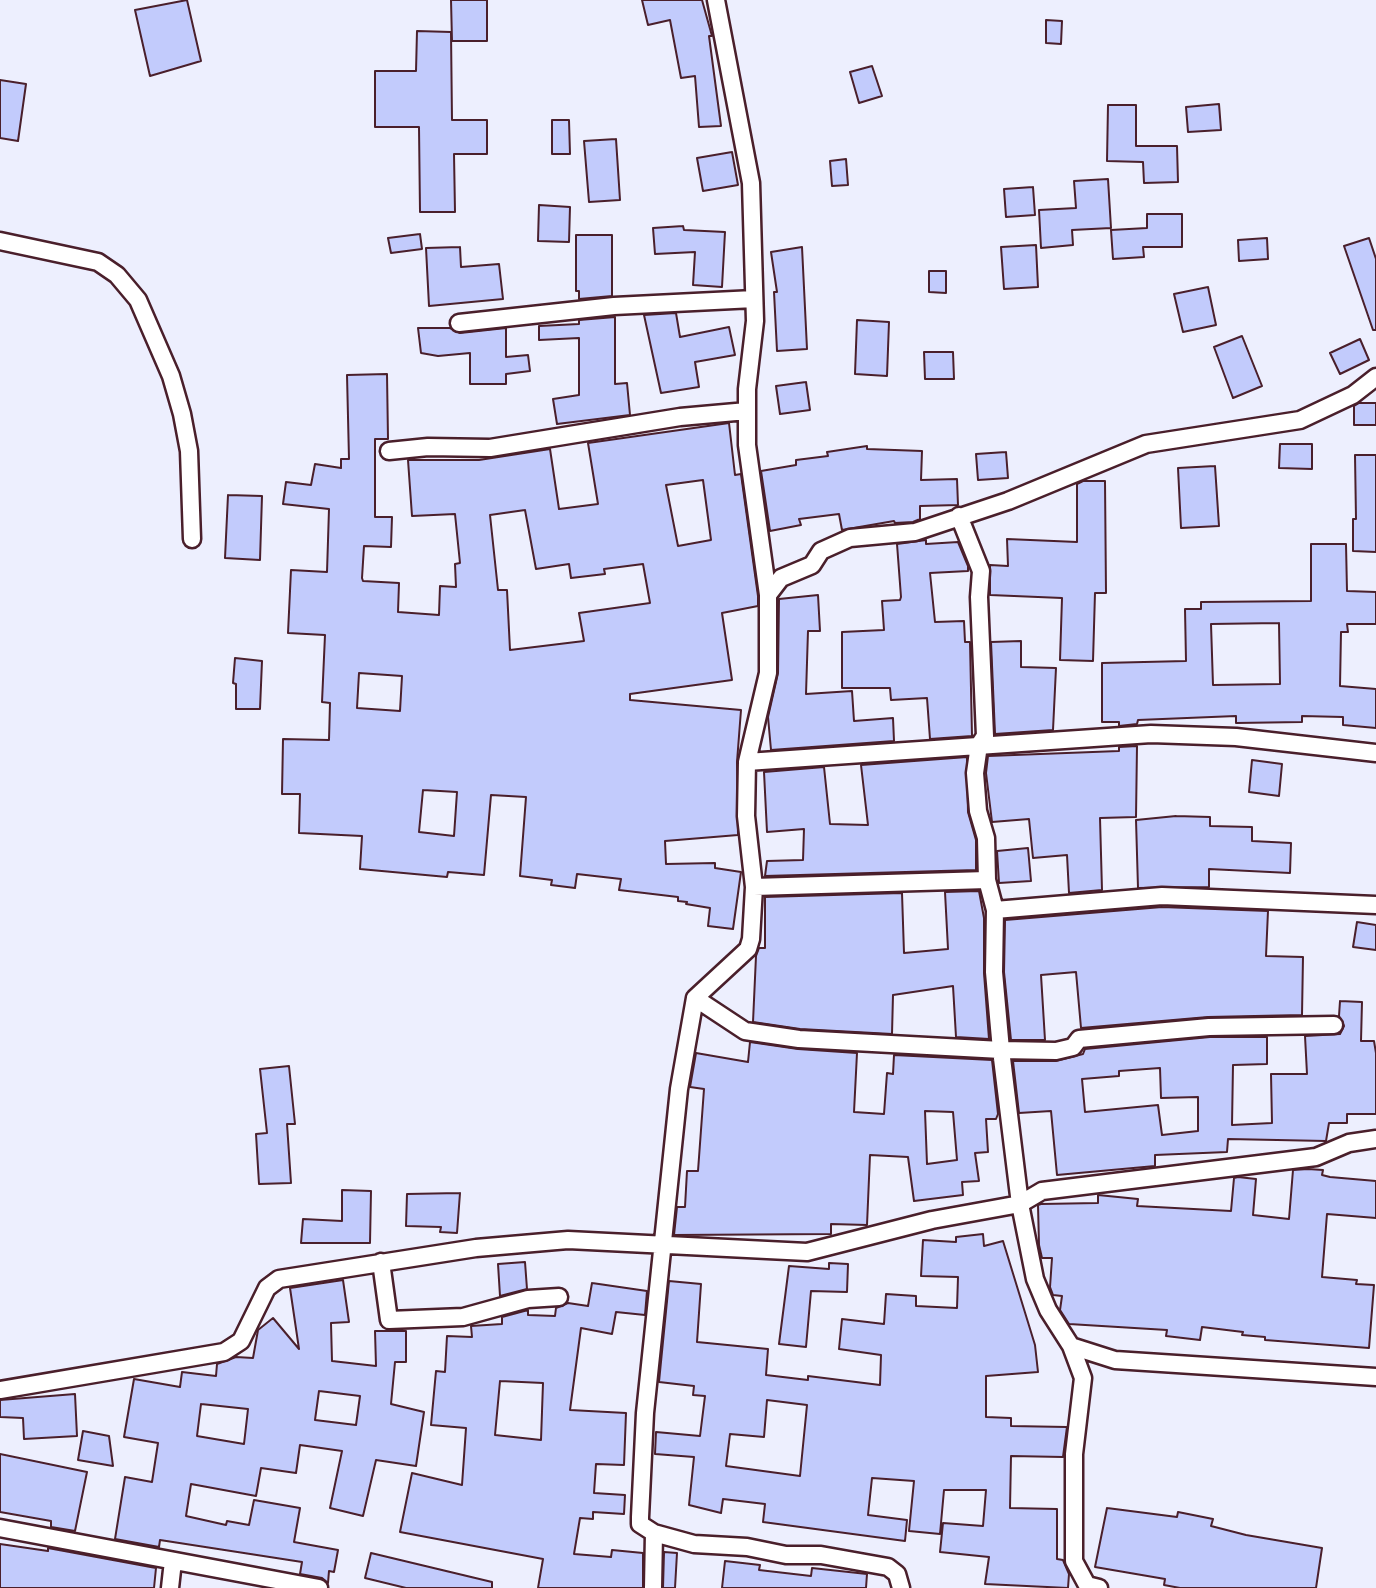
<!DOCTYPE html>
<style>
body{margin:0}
canvas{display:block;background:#edeffe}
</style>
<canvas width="1376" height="1588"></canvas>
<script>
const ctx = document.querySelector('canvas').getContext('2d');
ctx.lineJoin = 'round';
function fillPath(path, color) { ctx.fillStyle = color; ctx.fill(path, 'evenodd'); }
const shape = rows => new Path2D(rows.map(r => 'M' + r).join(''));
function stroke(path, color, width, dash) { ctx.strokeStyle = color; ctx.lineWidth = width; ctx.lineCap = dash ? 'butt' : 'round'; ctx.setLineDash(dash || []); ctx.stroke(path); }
const building = shape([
 [187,0,201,61,150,76,135,10,187,0],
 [451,0,487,0,487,41,452,41,451,0],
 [642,0,702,0,712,36,709,36,721,126,699,127,695,76,681,78,670,20,648,25,642,0],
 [1046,20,1062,21,1061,44,1046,43,1046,20],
 [417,31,451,32,452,120,487,120,487,154,454,154,455,212,420,212,419,127,375,127,375,71,416,71,417,31],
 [872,66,882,96,859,103,850,72,872,66],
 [0,80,26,84,18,141,0,138,0,80],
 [1219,104,1221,130,1188,132,1186,107,1219,104],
 [1108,105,1136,105,1136,146,1177,146,1178,182,1144,183,1143,162,1107,161,1108,105],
 [552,120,569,120,570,154,552,154,552,120],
 [616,139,620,200,589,202,584,141,616,139],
 [732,152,738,185,703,191,697,158,732,152],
 [846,159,848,185,832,186,830,161,846,159],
 [1108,179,1111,228,1072,230,1073,245,1041,248,1039,210,1076,208,1074,181,1108,179],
 [1033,187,1035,215,1006,217,1004,189,1033,187],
 [539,205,570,207,569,242,538,241,539,205],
 [1147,214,1182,214,1182,247,1143,247,1144,257,1113,259,1111,230,1147,228,1147,214],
 [683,226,684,230,725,232,722,287,693,285,695,252,655,254,653,228,683,226],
 [420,234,422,249,391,253,388,238,420,234],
 [576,235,612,235,612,296,579,299,579,291,576,291,576,235],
 [1267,238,1268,259,1239,261,1238,240,1267,238],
 [1369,238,1376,259,1376,330,1373,330,1344,246,1369,238],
 [1036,245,1038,287,1004,289,1001,247,1036,245],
 [460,247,461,267,499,264,503,299,429,306,426,248,460,247],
 [802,247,807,349,777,351,774,292,777,292,771,252,802,247],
 [929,271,946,271,946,293,929,292,929,271],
 [1208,287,1216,325,1183,332,1174,294,1208,287],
 [676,313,680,337,729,327,735,355,695,362,699,387,661,393,644,315,676,313],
 [615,317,615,384,627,383,630,415,557,424,553,399,579,395,579,338,539,340,539,326,579,324,579,320,615,317],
 [857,320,889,322,887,376,855,374,857,320],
 [418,328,450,328,460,333,506,328,506,357,528,355,530,371,506,374,506,384,470,384,470,353,438,356,421,353,418,328],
 [1242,336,1262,386,1233,398,1214,347,1242,336],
 [1360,339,1369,360,1340,374,1330,353,1360,339],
 [924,352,953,352,954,379,925,379,924,352],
 [387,374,388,439,375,439,375,517,392,517,391,547,364,546,362,578,363,581,399,583,398,612,439,615,440,586,456,587,455,564,460,563,455,514,412,516,408,460,479,460,550,449,559,509,598,504,588,443,729,423,735,475,741,474,758,596,758,606,722,613,732,680,630,694,630,700,741,710,737,762,738,835,665,841,666,864,715,863,715,868,741,872,733,929,708,926,710,908,686,904,687,902,678,901,678,897,619,890,621,879,577,874,575,888,551,885,552,880,520,876,526,797,491,795,484,875,448,872,447,877,360,869,362,836,299,833,300,794,282,794,283,739,329,740,330,703,322,702,325,635,288,633,291,570,327,572,329,509,283,504,286,482,311,485,315,464,341,468,341,459,349,459,347,375,387,374],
 [703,480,711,540,678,546,666,485,703,480],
 [525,510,536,569,569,564,571,578,605,574,604,569,643,564,650,603,579,613,584,641,510,650,507,590,498,590,490,515,525,510],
 [359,673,402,676,400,711,357,708,359,673],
 [423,790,457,792,454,836,419,832,423,790],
 [806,382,810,410,780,414,776,386,806,382],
 [1359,403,1376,403,1376,425,1354,425,1354,406,1359,403],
 [1280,444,1312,444,1312,469,1279,468,1280,444],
 [867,446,867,449,922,451,921,480,957,479,958,505,920,506,920,519,913,522,895,523,894,521,842,530,839,514,799,519,801,525,770,531,761,471,796,465,796,460,828,456,827,452,867,446],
 [1006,452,1008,478,978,480,976,454,1006,452],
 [1355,455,1376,455,1376,552,1353,551,1353,519,1356,519,1355,455],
 [1215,466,1219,526,1181,528,1178,468,1215,466],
 [1083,481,1105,481,1106,593,1095,593,1093,661,1060,660,1062,598,990,595,990,565,1008,566,1007,539,1077,542,1077,484,1083,481],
 [228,495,262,496,260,560,225,558,228,495],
 [926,540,926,544,958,542,968,566,968,571,930,573,935,622,964,621,965,642,970,642,972,736,930,739,927,698,891,700,890,688,842,688,842,632,884,630,882,601,900,600,901,597,897,544,926,540],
 [1311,544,1346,544,1347,591,1376,592,1376,624,1347,624,1348,632,1341,632,1340,686,1376,689,1376,728,1343,725,1343,717,1302,716,1302,722,1236,723,1236,716,1138,720,1137,724,1119,726,1119,722,1102,722,1102,663,1186,661,1185,609,1201,609,1201,602,1311,601,1311,544],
 [1279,623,1280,684,1213,685,1211,624,1279,623],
 [818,595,820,631,808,631,806,694,852,691,854,721,893,718,894,741,771,750,768,717,778,673,779,599,818,595],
 [1021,641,1021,667,1056,668,1053,730,995,734,991,642,1021,641],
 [235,658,262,661,260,709,236,709,236,684,233,683,235,658],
 [1137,746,1136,817,1100,818,1102,890,1069,893,1067,855,1033,858,1029,819,992,822,986,773,988,756,1119,751,1119,747,1137,746],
 [967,757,968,812,976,840,976,870,765,876,767,861,803,860,804,829,767,832,764,772,824,767,830,824,868,825,861,765,967,757],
 [1252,760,1282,764,1279,796,1249,792,1252,760],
 [1176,816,1210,817,1210,826,1252,827,1252,841,1291,843,1290,873,1209,869,1209,887,1138,888,1136,820,1176,816],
 [1028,848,1031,881,999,883,997,851,1028,848],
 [979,891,984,918,984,973,989,1039,956,1037,953,986,893,995,892,1034,800,1029,753,1022,756,956,759,948,765,948,765,897,902,893,904,953,948,949,945,892,979,891],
 [1162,907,1268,911,1266,956,1303,957,1302,1015,1208,1017,1081,1028,1076,972,1041,975,1045,1040,1011,1040,1004,972,1005,920,1162,907],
 [1357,922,1376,925,1376,950,1353,947,1357,922],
 [1340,1001,1362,1002,1361,1041,1374,1041,1376,1053,1376,1114,1347,1114,1347,1123,1329,1123,1326,1141,1228,1139,1227,1152,1155,1155,1155,1166,1057,1175,1051,1111,1019,1113,1013,1061,1056,1061,1083,1054,1085,1049,1210,1037,1267,1037,1267,1064,1233,1065,1232,1125,1272,1123,1271,1074,1307,1074,1305,1036,1340,1034,1344,1026,1339,1016,1340,1001],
 [1160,1068,1161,1098,1198,1097,1198,1131,1162,1135,1158,1105,1085,1112,1082,1079,1119,1076,1119,1071,1160,1068],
 [750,1042,798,1049,857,1053,854,1112,884,1114,887,1073,893,1074,894,1055,992,1060,998,1114,996,1119,986,1119,988,1152,975,1153,979,1181,962,1182,963,1195,914,1201,908,1157,870,1155,867,1225,831,1224,831,1234,674,1235,677,1207,685,1207,687,1171,698,1171,704,1089,690,1087,696,1053,748,1062,750,1042],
 [925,1111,953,1112,957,1160,927,1164,925,1111],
 [289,1066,295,1124,287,1124,291,1183,259,1184,256,1134,267,1133,260,1069,289,1066],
 [1308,1169,1323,1170,1322,1175,1330,1177,1376,1181,1376,1218,1327,1214,1322,1277,1357,1280,1356,1284,1374,1285,1369,1348,1265,1340,1265,1337,1242,1335,1243,1332,1202,1327,1200,1340,1166,1336,1167,1330,1069,1324,1060,1310,1062,1296,1053,1295,1050,1287,1052,1258,1042,1258,1039,1245,1038,1205,1041,1204,1098,1203,1098,1195,1138,1199,1137,1206,1231,1211,1234,1178,1238,1177,1256,1179,1253,1215,1289,1219,1293,1170,1308,1169],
 [342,1190,371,1191,370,1243,301,1243,303,1219,342,1221,342,1190],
 [460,1193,457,1233,440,1232,441,1227,406,1226,407,1194,460,1193],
 [983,1234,984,1246,1003,1241,1035,1345,1038,1372,986,1376,986,1417,1011,1418,1011,1426,1067,1427,1063,1457,1011,1456,1010,1508,1057,1509,1057,1559,1063,1560,1069,1574,1068,1588,985,1584,989,1557,940,1552,943,1523,983,1526,986,1490,944,1490,940,1534,909,1531,914,1481,872,1478,868,1515,907,1520,905,1541,763,1522,765,1504,723,1499,721,1513,689,1505,694,1457,655,1454,656,1432,700,1436,705,1396,693,1395,694,1386,659,1382,669,1281,701,1284,697,1342,768,1349,766,1375,808,1380,808,1376,880,1385,881,1355,839,1349,842,1319,884,1324,886,1294,916,1296,916,1306,957,1308,958,1277,921,1276,923,1240,956,1242,956,1237,983,1234],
 [767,1400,807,1405,800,1476,726,1466,730,1434,764,1437,767,1400],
 [525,1262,527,1289,500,1296,498,1264,525,1262],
 [829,1263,848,1264,847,1292,811,1291,806,1347,779,1344,789,1266,829,1269,829,1263],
 [343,1280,349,1322,331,1323,332,1361,376,1366,375,1331,406,1331,406,1362,395,1362,391,1404,424,1412,416,1466,376,1460,363,1516,330,1508,342,1451,300,1445,296,1473,261,1468,256,1496,191,1484,186,1516,226,1525,227,1521,249,1525,254,1500,300,1508,294,1542,338,1550,334,1572,329,1571,328,1583,322,1578,300,1574,302,1562,160,1540,159,1547,115,1539,125,1477,152,1482,158,1443,124,1437,134,1379,180,1387,182,1372,216,1376,217,1364,236,1357,253,1358,258,1330,273,1318,299,1349,290,1288,343,1280],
 [319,1391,360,1396,356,1425,315,1420,319,1391],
 [201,1404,248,1409,244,1444,197,1436,201,1404],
 [592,1283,647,1291,645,1315,616,1312,612,1334,581,1328,570,1410,626,1413,624,1465,596,1464,594,1493,625,1495,624,1514,593,1512,593,1519,580,1518,574,1554,611,1557,612,1550,643,1553,643,1588,538,1588,543,1559,400,1532,412,1473,462,1485,466,1428,431,1425,436,1371,445,1372,447,1336,472,1337,471,1326,502,1324,502,1317,528,1310,528,1315,555,1316,556,1308,568,1303,588,1306,592,1283],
 [500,1381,543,1383,541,1440,495,1435,500,1381],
 [75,1394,77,1436,24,1439,23,1418,0,1417,0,1400,75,1394],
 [83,1431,109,1436,113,1466,78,1460,83,1431],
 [0,1454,87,1472,75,1531,51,1527,51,1521,0,1512,0,1454],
 [1107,1508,1177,1517,1178,1512,1213,1519,1211,1526,1246,1535,1322,1548,1316,1588,1180,1588,1164,1585,1165,1579,1095,1567,1107,1508],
 [0,1544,48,1551,48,1548,156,1568,154,1588,0,1588,0,1544],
 [664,1552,677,1553,675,1588,663,1588,664,1552],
 [371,1553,492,1582,492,1588,406,1588,365,1578,371,1553],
 [725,1561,760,1565,759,1570,811,1576,812,1568,867,1574,866,1588,722,1588,725,1561]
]);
fillPath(building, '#c2cbfc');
stroke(building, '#4a1f2b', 2);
const minor = shape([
 [0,241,98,262,117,275,138,300,171,376,182,414,189,451,192,539],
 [459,323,614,306,754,299],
 [389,451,428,447,490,448,680,417,747,411],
 [959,516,981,571,979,597,985,736,979,745,975,773,978,811,986,838,987,880,995,910,994,972,1001,1050,1020,1204,1042,1191,1316,1157,1349,1143,1376,1139],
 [768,595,781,578,812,565,821,551,850,538,915,532,1008,501,1146,444,1300,420,1353,395,1376,377],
 [747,762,1151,734,1236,737,1376,753],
 [754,887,987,880],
 [995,910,1162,896,1376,905],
 [695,998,745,1031,799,1039,1001,1050,1056,1051,1073,1047,1079,1039,1209,1027,1334,1025],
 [381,1262,389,1320,463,1317,528,1299,559,1297],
 [1071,1346,1115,1360,1376,1377],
 [0,1390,224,1352,241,1341,267,1288,279,1279,476,1248,568,1240,807,1252,932,1220,1020,1204,1035,1279,1048,1310,1071,1346,1083,1378,1074,1454,1074,1561,1087,1585,1099,1588],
 [0,1528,319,1588],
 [654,1533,694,1544,747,1547,786,1555,821,1555,888,1567,897,1574,901,1588],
 [170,1588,173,1561],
 [653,1588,654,1533,640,1524,640,1517,645,1413,679,1089,695,998,748,949,751,939,754,887,746,816,747,762,768,673,768,595,747,445,747,389,755,321,751,183,716,0]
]);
stroke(minor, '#4a1f2b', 21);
stroke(minor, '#fff', 16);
</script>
